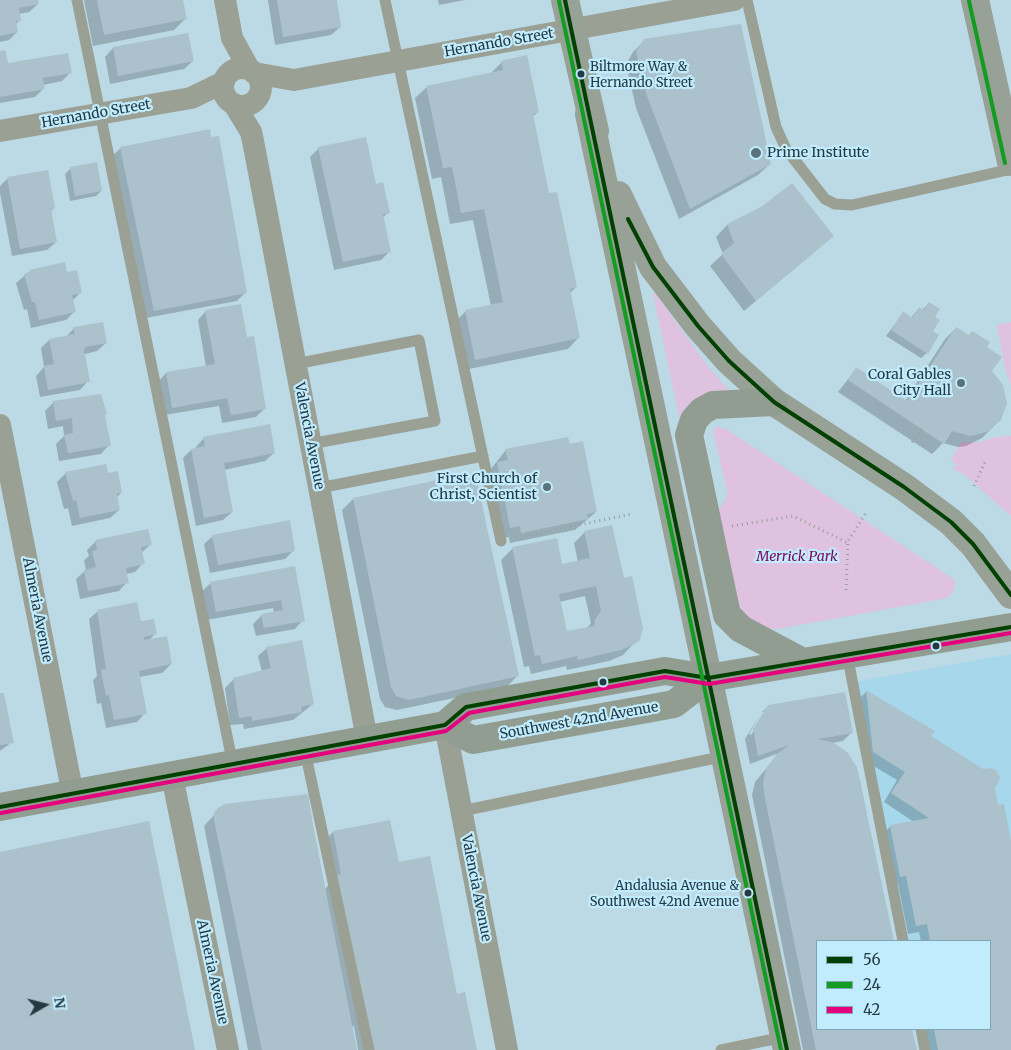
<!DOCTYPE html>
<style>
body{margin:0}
#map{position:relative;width:1011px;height:1050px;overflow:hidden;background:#bcd9e6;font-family:Merriweather,serif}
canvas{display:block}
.legend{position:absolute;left:816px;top:940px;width:175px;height:90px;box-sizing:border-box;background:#c1ecfe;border:1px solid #82a5b3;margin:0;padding:6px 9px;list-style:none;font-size:15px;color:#243a43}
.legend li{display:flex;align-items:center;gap:10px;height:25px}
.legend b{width:25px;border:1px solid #82a5b3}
.north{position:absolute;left:20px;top:980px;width:50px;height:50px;-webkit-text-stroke:4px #c1ecfe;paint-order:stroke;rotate:82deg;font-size:14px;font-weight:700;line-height:20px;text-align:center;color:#243a43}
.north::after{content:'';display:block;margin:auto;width:18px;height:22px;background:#243a43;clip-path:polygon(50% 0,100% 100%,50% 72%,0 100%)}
</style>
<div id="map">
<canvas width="1011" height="1050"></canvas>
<ul class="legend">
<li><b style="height:6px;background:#004000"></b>56</li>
<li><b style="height:6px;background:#129c22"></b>24</li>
<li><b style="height:6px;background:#e5007d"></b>42</li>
</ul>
<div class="north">N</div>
</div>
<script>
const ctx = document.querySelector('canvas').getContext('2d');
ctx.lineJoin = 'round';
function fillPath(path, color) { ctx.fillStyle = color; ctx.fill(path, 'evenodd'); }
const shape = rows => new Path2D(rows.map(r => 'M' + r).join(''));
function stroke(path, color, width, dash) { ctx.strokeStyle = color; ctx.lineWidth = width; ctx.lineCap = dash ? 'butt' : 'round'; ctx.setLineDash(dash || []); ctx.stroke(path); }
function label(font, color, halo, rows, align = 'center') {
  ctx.font = font + ' Merriweather,serif'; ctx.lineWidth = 4.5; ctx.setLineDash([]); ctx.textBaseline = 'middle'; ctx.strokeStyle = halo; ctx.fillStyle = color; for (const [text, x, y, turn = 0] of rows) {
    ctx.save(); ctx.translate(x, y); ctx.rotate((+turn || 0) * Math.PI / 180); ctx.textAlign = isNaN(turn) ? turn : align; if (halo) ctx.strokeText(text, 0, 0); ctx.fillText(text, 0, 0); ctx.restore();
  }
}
fillPath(shape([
 [1011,654,1011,1050,929,1050,925,1029,990,1029,990,941,907,941,854,682]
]), '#a7d7eb');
fillPath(shape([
 [655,293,706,364,731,393,680,421,653,294],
 [1011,322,1011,385,1006,371,997,325],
 [717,426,726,429,952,578,955,582,954,590,947,598,778,629,760,628,752,623,737,603,716,514,728,495,713,431],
 [1011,436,1011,516,965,475,953,469,957,464,951,460,961,442,980,442,996,437]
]), '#dec2df');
fillPath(shape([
 [0,0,37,0,38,4,29,12,19,14,20,20,16,24,17,32,9,40,0,42],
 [84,0,182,0,185,19,174,30,93,46],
 [268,0,336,0,340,27,331,35,275,45],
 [438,0,465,0,439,5],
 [644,41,770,164,758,175,679,219,636,108,626,64,633,52],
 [113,48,193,61,184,69,110,84,105,57],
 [0,52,7,65,70,73,62,81,43,85,44,88,35,97,0,103],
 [502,62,538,112,532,117,548,195,576,287,570,293,579,337,568,349,464,370,454,323,465,312,491,306,473,220,450,224,441,177,432,179,415,98,427,87,490,74],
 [121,148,245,293,237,301,146,318,112,156],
 [319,148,375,185,388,212,383,218,390,251,381,260,334,270,310,157],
 [71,168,101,191,96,196,70,201,65,174],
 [7,179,54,208,50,212,56,242,47,250,12,256,0,193,0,186],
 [762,208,833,236,744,311,710,266,723,254,716,237,727,225],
 [30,271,67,273,81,292,72,301,75,311,66,320,31,328,27,309,24,310,16,283],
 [929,303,933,317,932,332,927,353,921,358,886,336,903,313,911,318,919,308,922,310],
 [206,311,246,338,265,408,256,417,222,423,219,406,164,415,158,382,166,373,206,367,198,320],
 [74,328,106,343,97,351,85,354,88,381,80,390,40,397,36,376,44,367,41,348,49,340,66,337],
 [956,328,985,347,990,371,1000,420,982,438,966,446,958,447,943,443,932,454,838,392,856,369,905,401,945,339],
 [54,402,104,416,109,445,101,454,59,461,56,444,64,436,63,426,48,429,45,411],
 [204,438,274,453,265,461,224,470,232,512,223,520,196,526,183,458,191,450,196,449,196,447],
 [506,450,596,512,575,530,510,543,509,537,499,539,486,475],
 [105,466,107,474,121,493,116,498,119,510,110,518,72,526,68,508,64,509,57,482,65,474],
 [353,499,518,675,507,687,397,710,385,707,380,699,342,510],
 [585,532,638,639,623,655,609,661,567,670,566,666,531,674,529,666,524,667,501,560,512,549,556,539,561,565,578,562,574,543],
 [585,596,591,623,587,628,566,633,559,602],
 [213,536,294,550,285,559,210,573,204,544],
 [96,541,150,545,141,553,143,563,135,572,126,574,127,582,119,591,80,599,76,579,86,570,84,560,89,556,87,550],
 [294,568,303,620,295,629,256,636,253,624,262,615,274,613,273,608,207,620,202,591,211,583],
 [98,611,140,622,155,634,148,641,171,664,162,673,139,677,145,713,137,722,106,728,101,703,97,704,93,680,97,676,89,619],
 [267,648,313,704,293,720,244,729,243,724,230,725,225,688,234,679,262,672,258,656],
 [866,692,933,731,930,736,994,789,997,806,1011,848,1011,1050,929,1050,925,1029,990,1029,990,941,921,941,919,932,908,934,898,884,892,885,882,835,891,826,914,822,884,802,897,780,865,761,858,700],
 [0,695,12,742,0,751],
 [769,706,852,732,843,741,832,743,860,781,892,941,817,941,817,1029,910,1029,915,1050,803,1050,752,795,755,782,779,753,750,764,745,739,761,713,749,734,751,735,765,712,762,712],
 [307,795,325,889,330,883,322,844,333,832,398,864,475,1050,358,1050,354,1026,351,1027,356,1050,248,1050,204,826,215,814]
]), '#0003');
fillPath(shape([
 [0,0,38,0,39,4,19,8,21,21,16,21,18,32,0,36],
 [97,0,183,0,187,19,104,35],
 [277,0,337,0,341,27,283,37],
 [741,24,771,164,690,209,647,96,636,52,644,39],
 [188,33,194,61,118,76,113,47],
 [5,50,8,63,68,53,72,73,43,78,45,89,0,97,0,51],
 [527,55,539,112,533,114,549,193,557,192,577,287,570,289,580,338,475,360,465,310,503,302,484,209,461,213,452,167,443,168,426,86,503,70,501,61],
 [210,129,211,137,219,136,247,293,154,311,120,147],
 [366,137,376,184,383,182,390,213,383,214,391,252,343,262,318,147],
 [97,162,102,191,75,196,70,167],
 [48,170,55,208,51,209,57,242,20,249,7,177],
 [792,183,834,236,756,301,721,254,734,243,727,224,761,207],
 [65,262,67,272,77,270,82,293,72,295,76,312,39,320,35,302,32,302,24,274,30,272,29,270],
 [929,302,940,309,935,317,940,320,933,331,939,335,928,354,891,330,903,311,912,318,919,307,924,310],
 [241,304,247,337,254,336,266,409,231,415,227,398,172,408,166,372,215,364,205,310],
 [103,322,107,343,85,347,84,350,90,382,48,390,44,366,54,364,49,339,75,334,73,327],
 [956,327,969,335,972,331,990,342,987,347,1002,357,992,371,1003,385,1007,403,1001,420,987,432,970,436,952,431,944,444,848,380,856,367,907,401],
 [101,394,107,414,105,415,111,446,68,453,64,435,73,433,72,418,56,421,53,401],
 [270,424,275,453,224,463,233,512,204,518,191,449,205,446,203,437],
 [568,437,570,444,583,441,597,512,587,514,588,519,521,533,520,526,510,528,497,462,508,460,505,449],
 [106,464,108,473,118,471,122,493,117,494,120,510,80,518,76,500,73,501,65,472],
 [475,472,519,676,409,700,396,696,391,687,353,498],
 [290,520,295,551,218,565,212,535],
 [612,525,624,578,632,576,643,628,640,640,635,644,621,650,578,660,577,656,542,664,540,655,535,656,512,547,557,538,562,564,590,558,584,531],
 [596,586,601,611,595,620,594,626,567,631,559,594],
 [148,529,152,545,141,547,145,564,126,568,129,583,88,591,84,570,96,567,92,551,97,550,95,540],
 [295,566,305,621,264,628,261,614,283,610,281,600,216,612,210,582],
 [137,602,141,621,154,619,157,634,144,637,144,640,167,636,172,664,139,671,147,714,114,720,109,695,106,696,101,670,106,669,97,610],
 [302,640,314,704,301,707,302,712,252,721,252,716,239,718,233,678,271,668,266,647],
 [866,690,935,731,931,736,983,769,991,768,997,771,1000,778,995,789,998,805,1004,804,1011,841,1011,1050,938,1050,934,1029,990,1029,990,941,930,941,927,924,916,926,906,876,900,877,890,825,929,818,891,793,905,772,873,752],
 [845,692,853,733,818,739,834,743,847,752,857,767,894,941,817,941,817,1029,912,1029,917,1050,816,1050,765,798,763,783,766,769,776,755,789,745,758,756,753,729,768,705],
 [0,693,4,693,14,743,0,745],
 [308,794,313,826,357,1050,262,1050,214,820,214,813,218,808,225,804],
 [390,820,399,862,430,856,457,994,465,992,477,1050,372,1050,336,876,341,874,333,831],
 [149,821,195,1050,0,1050,0,852]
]), '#abc2cc');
stroke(shape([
 [912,442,922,429],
 [974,486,985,462],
 [732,526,793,516,848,543],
 [516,538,632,514],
 [846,590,848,541,866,513]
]), '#979f97', 3, [1, 4]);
stroke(shape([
 [77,0,233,765],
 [385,0,501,541],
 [747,0,776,127,786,149,825,199,835,204,852,205,1011,169],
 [295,364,419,340,435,421,310,444],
 [319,488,483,456],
 [847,654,903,941],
 [305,751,369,1050],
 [462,811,725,756],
 [921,1029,925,1050],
 [721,1050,784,1037]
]), '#9aa194', 11);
stroke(shape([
 [225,0,232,38,249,69],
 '223 87a19 19 0 1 1 38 0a19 19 0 1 1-38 0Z',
 [254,73,294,80,734,0],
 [234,104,251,132,253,141,367,739],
 [0,131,191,98,224,82],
 [0,425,73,795],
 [445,725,507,1050],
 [172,776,228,1050]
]), '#9aa194', 22);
stroke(shape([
 [565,0,595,131],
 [975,0,1011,162],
 [589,114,787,1050],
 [618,195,653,267,698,326,729,361,774,402,904,487,951,522,973,544,1011,595]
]), '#97a196', 28);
stroke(shape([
 [774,402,713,405,702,411,694,420,689,435,727,615,741,629,803,662],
 [445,725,473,740,647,709,674,704,708,678],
 [0,807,445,725,466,707,665,671,708,678,1011,627]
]), '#929d92', 28);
stroke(shape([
 [565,0,787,1050],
 [628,219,653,267,698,326,729,361,774,402,904,487,951,522,973,544,1011,595],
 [0,807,445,725,466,707,665,671,708,678,1011,627]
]), '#004000', 4);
stroke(shape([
 [559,1,781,1050],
 [969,1,1005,163]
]), '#129c22', 4);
stroke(shape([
 [1,813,446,731,469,713,665,677,709,684,1011,633]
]), '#e5007d', 4);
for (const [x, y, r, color] of [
 [581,74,4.5,"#243a43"],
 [756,153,6,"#59727c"],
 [961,383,5,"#59727c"],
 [547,487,5,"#59727c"],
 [936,646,4.5,"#243a43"],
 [603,682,4.5,"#243a43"],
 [748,893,4.5,"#243a43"]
]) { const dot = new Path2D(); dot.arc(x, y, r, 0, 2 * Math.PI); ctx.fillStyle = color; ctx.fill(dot); stroke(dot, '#c1ecfe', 2); }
label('13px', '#243a43', '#c1ecfe', [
 ["Biltmore Way &",590,67],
 ["Hernando Street",590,83],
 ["Andalusia Avenue &",739,886,"right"],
 ["Southwest 42nd Avenue",739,902,"right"]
], 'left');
label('14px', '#243a43', '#c1ecfe', [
 ["Hernando Street",499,43,-10],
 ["Hernando Street",96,114,-10],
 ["Valencia Avenue",309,436,79],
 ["Almeria Avenue",37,610,79],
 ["Southwest 42nd Avenue",579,721,-10],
 ["Valencia Avenue",476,888,79],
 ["Almeria Avenue",212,972,78]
]);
label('14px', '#243a43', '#c1ecfe', [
 ["Prime Institute",767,153,"left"],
 ["Coral Gables",951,375],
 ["City Hall",951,391],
 ["First Church of",537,479],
 ["Christ, Scientist",537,495]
], 'right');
label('italic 14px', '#80075c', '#c1ecfe', [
 ["Merrick Park",797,557]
]);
</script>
